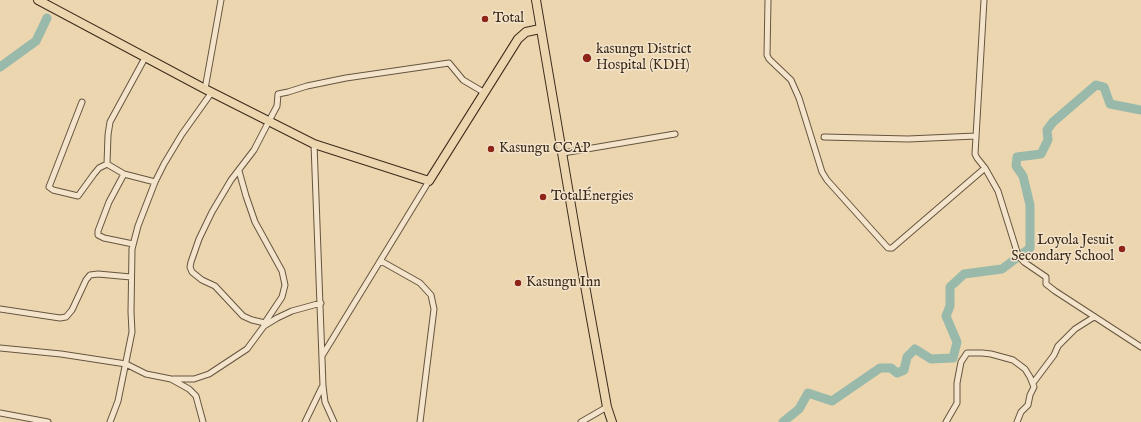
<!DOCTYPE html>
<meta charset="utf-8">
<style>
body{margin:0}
canvas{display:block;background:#ecd6af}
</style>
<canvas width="1141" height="422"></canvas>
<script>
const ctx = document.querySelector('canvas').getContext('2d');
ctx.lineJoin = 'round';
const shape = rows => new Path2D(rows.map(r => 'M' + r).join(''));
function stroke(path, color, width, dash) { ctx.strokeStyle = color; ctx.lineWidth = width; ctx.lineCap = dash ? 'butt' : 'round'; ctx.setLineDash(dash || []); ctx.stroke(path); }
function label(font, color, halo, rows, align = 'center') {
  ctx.font = font + ' "IM FELL English",serif'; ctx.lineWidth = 3; ctx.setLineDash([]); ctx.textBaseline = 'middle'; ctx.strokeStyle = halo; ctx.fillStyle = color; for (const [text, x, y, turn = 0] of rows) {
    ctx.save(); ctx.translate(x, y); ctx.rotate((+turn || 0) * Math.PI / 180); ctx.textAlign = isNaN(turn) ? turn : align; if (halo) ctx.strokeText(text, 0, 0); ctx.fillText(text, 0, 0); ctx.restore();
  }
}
stroke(shape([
 [0,67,36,41,47,18],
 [783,422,799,409,808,393,832,401,880,368,891,368,897,373,904,370,907,357,915,349,931,359,953,358,957,342,946,316,950,306,950,287,964,274,1002,269,1030,248,1030,205,1023,176,1016,166,1017,157,1041,154,1048,140,1047,130,1053,122,1096,85,1104,87,1110,104,1141,110]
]), '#99b9aa', 9);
const street = shape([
 [768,0,767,55,769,59,791,80,799,98,822,172,827,180,888,248,892,248,985,168],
 [984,0,975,154,977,158,985,168,998,191,1018,255,1024,262,1046,277,1046,284,1055,291,1141,347],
 [146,56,110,122,108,135,107,164,124,174,155,182],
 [205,89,221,0],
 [82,102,49,187,53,190,78,196,94,174,99,168,107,164],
 [824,137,908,139,976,136],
 [314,144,323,386,325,402,334,422],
 [563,153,675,134],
 [239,171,246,196,255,222,282,271,285,285,282,297,264,324],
 [124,174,109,202,98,231,98,235,104,238,133,244],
 [381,261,420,283,431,295,434,309,420,422],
 [0,309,60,318,66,317,72,310,86,280,90,275,98,274,131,277],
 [265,323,252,320,243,316,215,286,202,280,192,272,190,267,191,262,199,239,212,212,231,180,254,150,269,121,277,106,278,94,288,92,307,86,346,78,449,63,463,80,485,93],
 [0,348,61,354,126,364,146,374,171,379,189,389,196,396,203,422],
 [322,356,429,181],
 [173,379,194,379,209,374,247,349,264,326,277,318,292,311,321,303],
 [1033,383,1054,355,1058,346,1075,329,1094,317],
 [0,413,48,422],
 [110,422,118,401,132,332,131,312,132,249,138,226,155,182,164,164,182,134,212,92],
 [305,422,322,387],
 [581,422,607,407],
 [946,422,957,403,957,383,961,362,967,353,982,353,991,354,1013,360,1025,369,1030,377,1034,387,1030,395,1028,405,1021,412,1017,422]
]);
const primary = shape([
 [38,0,205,89,314,144,429,181,518,39,526,32,540,29],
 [536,0,580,258,607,407,612,422]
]);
stroke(street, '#665540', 7);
stroke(primary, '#3a2a1b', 10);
stroke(street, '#f3e4cb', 5);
stroke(primary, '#ecd6af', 8);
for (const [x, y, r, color] of [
 [485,19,4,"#8f2418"],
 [587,58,5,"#8f2418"],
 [491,149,4,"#8f2418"],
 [543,197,4,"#8f2418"],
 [1122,249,4,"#8f2418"],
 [518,283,4,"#8f2418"]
]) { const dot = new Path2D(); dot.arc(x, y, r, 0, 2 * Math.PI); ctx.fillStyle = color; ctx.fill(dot); stroke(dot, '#f3e4cb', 1.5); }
label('14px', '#3a2a1b', '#f3e4cb', [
 ["Total",493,19],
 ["kasungu District",596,50],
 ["Hospital (KDH)",596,66],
 ["Kasungu CCAP",499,149],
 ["TotalÉnergies",551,197],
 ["Loyola Jesuit",1114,241,"right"],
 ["Secondary School",1114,257,"right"],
 ["Kasungu Inn",526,283]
], 'left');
</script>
